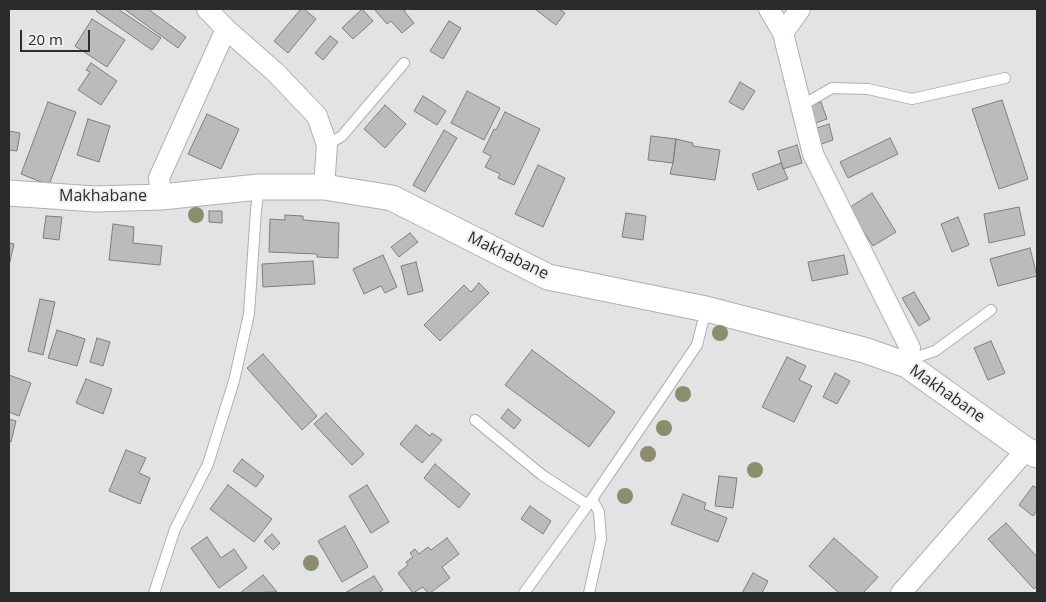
<!DOCTYPE html>
<style>
body{margin:0}
#map{position:relative;width:1046px;height:602px;overflow:hidden;background:#e2e3e5;font-family:"Open Sans",sans-serif}
canvas{display:block}
.frame{position:absolute;inset:0;border:10px solid #2a2b2c;pointer-events:none}
.scale{position:absolute;left:20px;top:30px;width:70px;height:22px;box-sizing:border-box;border:2px solid #2a2b2c;border-top:0;padding-left:6px;font-size:15px;line-height:18px;white-space:nowrap;color:#2a2b2c;-webkit-text-stroke:4px #eff0f2;paint-order:stroke}
</style>
<div id="map">
<canvas width="1046" height="602"></canvas>
<div class="frame"></div>
<div class="scale">20 m</div>
</div>
<script>
const ctx = document.querySelector('canvas').getContext('2d');
ctx.lineJoin = 'round';
function fillPath(path, color) { ctx.fillStyle = color; ctx.fill(path, 'evenodd'); }
const shape = rows => new Path2D(rows.map(r => 'M' + r).join(''));
function stroke(path, color, width, dash) { ctx.strokeStyle = color; ctx.lineWidth = width; ctx.lineCap = dash ? 'butt' : 'round'; ctx.setLineDash(dash || []); ctx.stroke(path); }
function label(font, color, halo, rows, align = 'center') {
  ctx.font = font + ' "Open Sans",sans-serif'; ctx.lineWidth = 4; ctx.setLineDash([]); ctx.textBaseline = 'middle'; ctx.strokeStyle = halo; ctx.fillStyle = color; for (const [text, x, y, turn = 0] of rows) {
    ctx.save(); ctx.translate(x, y); ctx.rotate((+turn || 0) * Math.PI / 180); ctx.textAlign = isNaN(turn) ? turn : align; if (halo) ctx.strokeText(text, 0, 0); ctx.fillText(text, 0, 0); ctx.restore();
  }
}
const building = shape([
 [97,9,118,9,161,38,152,50,96,11,97,9],
 [124,9,148,9,186,37,178,48,124,9],
 [301,9,304,9,316,19,288,53,274,41,301,9],
 [362,9,373,21,353,39,342,28,362,9],
 [377,9,407,9,404,11,414,23,402,33,391,21,387,24,375,10,377,9],
 [535,9,559,9,565,13,556,25,535,9],
 [92,19,125,40,107,67,75,46,92,19],
 [449,21,461,28,443,59,430,51,449,21],
 [330,36,338,42,323,60,315,53,330,36],
 [91,63,117,81,101,105,78,90,90,72,86,70,91,63],
 [740,82,755,91,743,110,729,102,740,82],
 [467,91,500,108,484,140,451,123,467,91],
 [423,96,446,111,437,125,414,111,423,96],
 [1002,100,1028,179,999,189,972,109,1002,100],
 [48,102,76,112,49,185,21,174,48,102],
 [821,102,827,119,813,124,807,106,821,102],
 [385,105,406,124,385,148,364,129,385,105],
 [505,112,540,129,514,185,498,178,500,174,485,167,491,156,483,152,494,129,496,130,505,112],
 [207,114,239,129,221,169,188,154,207,114],
 [88,119,110,126,99,162,77,155,88,119],
 [829,124,833,140,816,146,811,130,829,124],
 [444,130,457,138,425,192,413,185,444,130],
 [9,131,20,133,17,151,9,150,9,131],
 [651,136,676,139,673,163,648,160,651,136],
 [890,138,898,154,848,178,840,162,890,138],
 [676,139,693,143,693,146,720,150,715,180,670,174,673,163,676,139],
 [797,145,802,163,783,169,778,151,797,145],
 [781,163,788,179,758,190,752,174,781,163],
 [538,165,565,178,543,227,515,214,538,165],
 [872,193,896,232,873,246,849,208,872,193],
 [1019,207,1025,235,989,243,984,214,1019,207],
 [209,211,222,211,222,223,209,222,209,211],
 [626,213,646,216,643,240,622,237,626,213],
 [285,215,303,216,303,220,339,223,338,258,317,257,317,254,269,252,270,219,285,220,285,215],
 [46,216,62,217,59,240,43,238,46,216],
 [958,217,969,245,952,252,941,224,958,217],
 [113,224,134,227,133,243,162,246,160,265,109,260,113,224],
 [410,233,418,242,399,257,391,247,410,233],
 [9,243,14,244,9,266,9,243],
 [1030,248,1037,276,998,286,990,259,1030,248],
 [383,255,397,287,385,293,381,286,364,294,353,269,383,255],
 [844,255,848,274,812,281,808,262,844,255],
 [313,261,315,284,263,287,262,264,313,261],
 [416,262,423,291,408,295,401,266,416,262],
 [479,283,489,293,440,341,424,325,464,285,471,292,479,283],
 [914,292,930,319,919,326,902,298,914,292],
 [40,299,55,302,43,355,28,351,40,299],
 [57,330,85,339,77,366,48,358,57,330],
 [97,338,110,342,103,366,90,362,97,338],
 [991,341,1005,373,988,380,974,348,991,341],
 [532,350,615,412,589,447,505,385,532,350],
 [263,354,317,416,302,430,247,368,263,354],
 [787,357,806,366,799,380,812,386,794,422,762,407,787,357],
 [835,373,850,381,837,404,823,397,835,373],
 [9,375,31,383,19,416,9,412,9,375],
 [86,379,112,389,103,414,76,403,86,379],
 [508,409,521,420,514,429,501,418,508,409],
 [326,413,364,454,352,465,314,424,326,413],
 [9,419,16,421,11,442,9,441,9,419],
 [416,425,430,436,432,433,442,440,422,463,400,444,416,425],
 [126,450,146,458,139,473,150,478,140,504,109,491,126,450],
 [242,459,264,476,256,487,233,471,242,459],
 [435,464,470,494,459,508,424,478,435,464],
 [719,476,737,478,733,508,715,506,719,476],
 [228,485,272,519,254,542,210,509,228,485],
 [367,485,389,522,371,533,349,496,367,485],
 [1033,486,1037,488,1037,510,1033,516,1019,505,1033,486],
 [683,494,706,503,704,509,727,518,718,542,671,524,683,494],
 [530,506,551,521,543,534,521,519,530,506],
 [1006,523,1037,557,1037,586,1034,589,988,539,1006,523],
 [345,526,368,567,342,582,318,541,345,526],
 [272,534,280,543,273,550,264,541,272,534],
 [207,537,221,558,234,549,247,568,219,588,191,548,207,537],
 [447,538,459,554,442,567,450,578,430,593,428,593,423,587,413,593,398,573,408,565,406,562,413,557,410,553,415,549,419,554,428,547,431,550,447,538],
 [834,538,878,577,863,593,839,593,809,566,834,538],
 [753,573,768,581,762,593,742,593,753,573],
 [263,575,277,592,240,593,263,575],
 [374,576,383,590,378,593,345,593,374,576]
]);
fillPath(building, '#b9bbbd');
stroke(building, '#7d7e80', 1);
const service = shape([
 [801,106,832,88,868,89,912,99,1005,78],
 [327,145,342,136,404,63],
 [908,360,935,351,991,310],
 [475,420,542,475,588,505],
 [154,593,175,529,208,464,234,381,249,314,256,210,259,187],
 [524,593,592,499,697,345,706,309],
 [589,593,601,539,599,512,592,499]
]);
const minor = shape([
 [207,9,226,29,275,72,317,116,327,145,324,187],
 [769,9,783,33,813,154,910,348,907,365],
 [783,33,800,9],
 [161,197,159,178,226,29],
 [901,593,1026,450]
]);
const tertiary = shape([
 [9,193,95,199,161,197,259,187,324,187,392,198,548,277,706,309,864,350,907,365,1026,450,1037,455]
]);
stroke(service, '#afb0b2', 12);
stroke(minor, '#afb0b2', 22);
stroke(tertiary, '#afb0b2', 27);
stroke(service, '#fff', 10);
stroke(minor, '#fff', 20);
stroke(tertiary, '#fff', 25);
ctx.fillStyle = '#8c8d6d';
for (const [x, y] of [
 [196,215],
 [720,333],
 [683,394],
 [664,428],
 [648,454],
 [755,470],
 [625,496],
 [311,563]
]) { ctx.beginPath(); ctx.arc(x, y, 8, 0, 2 * Math.PI); ctx.fill(); }
label('16px', '#2a2b2c', '#eff0f2', [
 ["Makhabane",103,196],
 ["Makhabane",508,256,26],
 ["Makhabane",947,394,35]
]);
</script>
